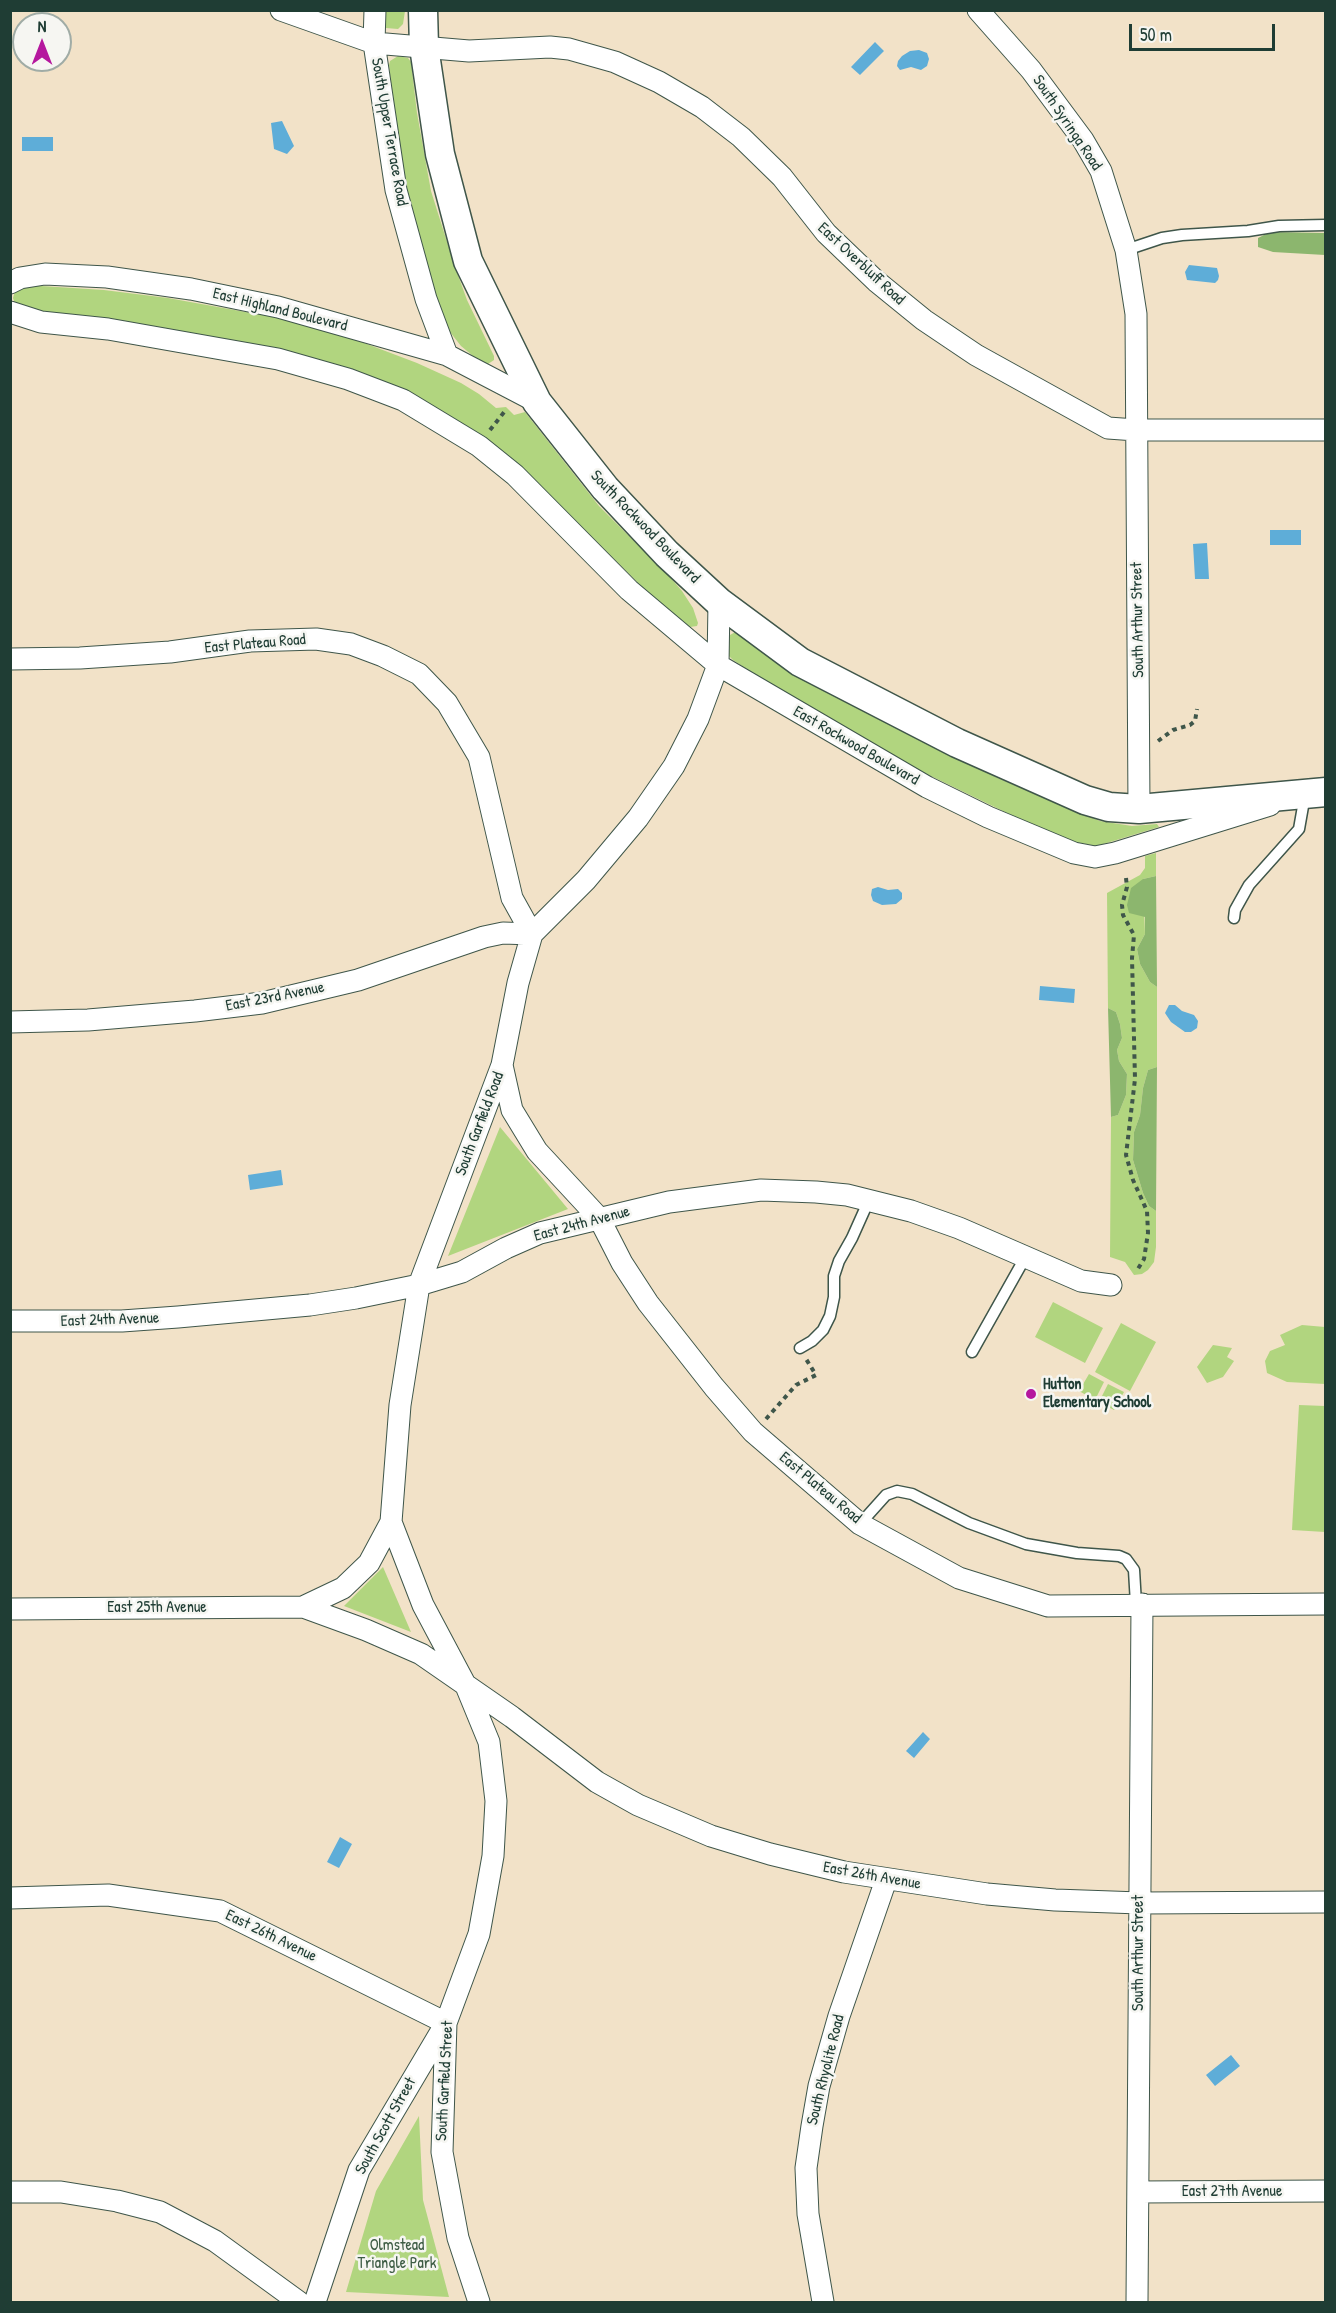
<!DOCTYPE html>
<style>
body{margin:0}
#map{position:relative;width:1336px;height:2313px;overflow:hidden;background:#f2e2c8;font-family:"Patrick Hand",sans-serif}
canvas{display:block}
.frame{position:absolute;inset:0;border:12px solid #1f3d34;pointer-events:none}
.north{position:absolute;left:12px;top:12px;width:60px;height:60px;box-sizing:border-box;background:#f6f6f2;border:2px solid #a0aca6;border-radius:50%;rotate:0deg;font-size:16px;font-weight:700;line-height:24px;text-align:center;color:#1f3d34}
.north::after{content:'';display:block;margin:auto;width:21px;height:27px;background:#b5179e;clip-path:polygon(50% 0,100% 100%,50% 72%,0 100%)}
.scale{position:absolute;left:1129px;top:24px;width:146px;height:27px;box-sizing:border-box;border:3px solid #1f3d34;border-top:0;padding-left:8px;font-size:18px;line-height:21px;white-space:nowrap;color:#1f3d34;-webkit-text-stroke:4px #f6f6f2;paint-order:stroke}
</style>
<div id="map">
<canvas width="1336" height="2313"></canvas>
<div class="frame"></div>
<div class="north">N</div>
<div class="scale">50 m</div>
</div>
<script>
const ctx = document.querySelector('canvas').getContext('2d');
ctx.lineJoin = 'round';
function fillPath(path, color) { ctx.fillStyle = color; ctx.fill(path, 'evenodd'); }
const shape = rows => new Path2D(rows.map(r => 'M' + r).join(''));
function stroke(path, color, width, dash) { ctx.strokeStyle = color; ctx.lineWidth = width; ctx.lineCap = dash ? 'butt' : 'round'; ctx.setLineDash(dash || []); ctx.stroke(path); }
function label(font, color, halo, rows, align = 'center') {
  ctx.font = font + ' "Patrick Hand",sans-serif'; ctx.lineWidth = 5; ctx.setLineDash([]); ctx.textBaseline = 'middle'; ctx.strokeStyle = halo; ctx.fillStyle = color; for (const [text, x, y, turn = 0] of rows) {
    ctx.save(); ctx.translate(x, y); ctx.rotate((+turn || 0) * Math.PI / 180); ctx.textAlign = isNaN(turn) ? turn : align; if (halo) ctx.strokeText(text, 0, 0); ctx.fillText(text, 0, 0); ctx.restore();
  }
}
fillPath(shape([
 [380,11,405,11,403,24,398,29,386,28,381,23],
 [398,56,408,58,411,62,417,113,431,191,454,264,467,300,494,356,494,360,488,364,479,361,461,346,450,332,430,279,407,194,394,114,389,65,390,61],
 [26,285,104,290,168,298,279,318,359,341,417,363,461,383,479,394,496,408,506,407,514,415,525,412,599,506,669,576,682,591,693,608,698,623,697,626,690,627,648,593,533,478,473,431,408,396,24,313,15,304,13,298,15,291],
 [737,631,917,738,1000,779,1100,821,1132,826,1157,824,1159,827,1097,846,1065,840,1007,813,898,760,777,689,733,660,728,655,727,641,730,635],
 [1156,853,1156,876,1143,879,1145,934,1137,949,1140,964,1150,982,1157,987,1157,1067,1148,1070,1143,1088,1140,1115,1134,1132,1133,1160,1143,1193,1149,1206,1156,1211,1156,1247,1154,1262,1148,1270,1142,1274,1134,1275,1125,1262,1110,1257,1111,1117,1118,1115,1126,1095,1127,1074,1119,1061,1117,1050,1122,1038,1120,1024,1116,1012,1108,1008,1107,893,1140,875,1145,868,1145,856],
 [500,1127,568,1209,448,1256],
 [1053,1302,1103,1328,1085,1363,1035,1337],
 [1121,1323,1156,1342,1130,1391,1095,1372],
 [1302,1325,1325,1327,1325,1384,1287,1382,1267,1373,1265,1361,1270,1351,1285,1345,1280,1335],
 [1213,1345,1232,1348,1227,1357,1234,1361,1223,1377,1207,1383,1197,1367],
 [1089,1374,1104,1382,1095,1400,1079,1391],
 [1108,1384,1124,1392,1114,1410,1099,1402],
 [1299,1405,1325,1406,1325,1532,1292,1530],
 [383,1567,411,1632,344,1606],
 [419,2116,423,2200,449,2297,346,2292,376,2191]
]), '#b1d57f');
fillPath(shape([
 [1270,232,1325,233,1325,255,1273,252,1258,247,1258,238],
 [1156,876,1157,987,1150,982,1140,964,1137,949,1145,934,1145,917,1129,913,1127,905,1131,888,1143,879],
 [1108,1008,1116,1012,1120,1024,1122,1038,1117,1050,1119,1061,1127,1074,1126,1095,1118,1115,1111,1117],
 [1157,1067,1156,1211,1149,1206,1143,1193,1133,1160,1134,1132,1140,1115,1143,1088,1148,1070]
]), '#8cb66e');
fillPath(shape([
 [875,42,884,51,860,75,851,67],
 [919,50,927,53,929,59,927,66,921,70,911,67,900,70,897,66,898,61,902,56,910,51],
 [282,121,294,146,287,154,274,149,271,123],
 [22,137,53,137,53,151,22,151],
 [1189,265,1217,268,1219,276,1218,280,1215,283,1187,280,1185,272],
 [1270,530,1301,530,1301,545,1270,545],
 [1207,543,1209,579,1195,579,1193,544],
 [878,887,888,890,898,889,902,893,902,899,896,904,882,905,873,901,871,895,872,889],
 [1040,986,1075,989,1074,1003,1039,1000],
 [1169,1005,1175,1005,1182,1011,1194,1015,1198,1021,1197,1028,1191,1032,1185,1032,1171,1022,1165,1013],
 [281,1170,283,1185,250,1190,248,1175],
 [923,1732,930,1739,914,1758,906,1751],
 [340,1837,352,1844,339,1868,327,1862],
 [1231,2055,1240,2066,1215,2086,1206,2075]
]), '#5eadd8');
const lane = shape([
 [1126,250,1162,238,1182,235,1248,231,1279,226,1326,225],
 [1234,918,1235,910,1249,885,1299,829,1305,795],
 [800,1348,812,1341,823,1330,830,1316,834,1297,834,1276,839,1261,852,1238,869,1200],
 [972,1352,1026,1256],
 [860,1524,886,1495,897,1491,912,1494,969,1523,1026,1544,1077,1553,1119,1556,1126,1559,1134,1570,1136,1604]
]);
const street = shape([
 [281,10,374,43,469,51,550,47,569,49,615,62,659,82,702,107,741,137,782,177,826,233,876,281,924,320,976,355,1108,428,1136,430,1326,430],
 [375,10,374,43,396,190,426,299,447,355],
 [978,10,1031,70,1083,140,1101,171,1126,250,1136,314,1139,809],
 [10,283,20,278,45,274,107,277,191,289,278,307,447,355,537,402],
 [10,312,41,322,108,329,278,359,348,379,403,400,479,446,515,475,629,590,718,665,927,787,988,817,1074,853,1095,857,1115,853,1270,805],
 [10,659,80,658,170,652,250,641,316,639,351,644,383,656,419,674,447,703,479,757,512,898,532,934],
 [10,1022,88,1020,195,1011,262,1003,358,980,484,937,503,933,532,934],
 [502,1065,512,1110,537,1151,599,1218,622,1263,648,1303,714,1387,753,1432,860,1524,959,1578,1048,1606,1326,1604],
 [10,1321,122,1321,178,1317,310,1305,356,1298,419,1285,462,1272,506,1248,540,1233,669,1202,761,1190,816,1192,847,1195,911,1211,959,1228,1081,1281,1111,1285],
 [303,1607,343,1588,369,1563,391,1522],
 [10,1609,303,1607,366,1630,421,1654,512,1717,597,1782,638,1805,711,1836,770,1854,844,1872,987,1894,1055,1900,1140,1903,1326,1902],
 [10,1898,108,1895,220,1911,446,2023,359,2170,315,2302],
 [10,2192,61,2192,117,2201,160,2212,215,2241,299,2302],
 [1138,2192,1326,2191],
 [479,2302,458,2238,442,2152,446,2023,479,1934,493,1856,496,1801,489,1742,466,1686,423,1605,391,1522,400,1405,419,1285,502,1065,518,983,532,934,586,880,638,818,674,766,698,719,718,665,719,602],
 [823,2302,808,2214,806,2168,812,2126,819,2086,839,2016,886,1880],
 [1137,2302,1142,1604]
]);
const secondary = shape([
 [423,10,424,47,440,154,468,261,537,402,605,488,667,554,719,602,800,662,957,743,1085,800,1109,807,1139,809,1326,792]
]);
stroke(lane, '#3f564a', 13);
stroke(street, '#3f564a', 23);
stroke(secondary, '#3f564a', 31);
stroke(shape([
 [490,430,505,411],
 [1158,741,1173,730,1190,725,1195,721,1197,709],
 [1126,878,1127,887,1122,905,1123,915,1134,935,1132,958,1135,1079,1126,1155,1133,1180,1147,1211,1148,1233,1144,1259,1136,1272],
 [766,1419,796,1385,816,1375,806,1359]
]), '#3f564a', 4, [4.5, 4.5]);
stroke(lane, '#fff', 10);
stroke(street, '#fff', 21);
stroke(secondary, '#fff', 28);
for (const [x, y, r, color] of [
 [1031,1394,6,"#b5179e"]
]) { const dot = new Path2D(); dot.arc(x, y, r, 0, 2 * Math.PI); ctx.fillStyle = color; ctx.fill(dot); stroke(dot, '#f6f6f2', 2); }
label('16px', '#1f3d34', '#f6f6f2', [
 ["South Syringa Road",1067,123,56],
 ["South Upper Terrace Road",389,132,80],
 ["East Overbluff Road",861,264,43],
 ["East Highland Boulevard",280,310,14],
 ["South Rockwood Boulevard",645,527,46],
 ["South Arthur Street",1138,620,-91],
 ["East Plateau Road",255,644,-5],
 ["East Rockwood Boulevard",856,746,30],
 ["East 23rd Avenue",275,997,-11],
 ["South Garfield Road",480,1124,-69],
 ["East 24th Avenue",582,1224,-15],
 ["East 24th Avenue",110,1320,-2],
 ["East Plateau Road",820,1488,40],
 ["East 25th Avenue",157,1608],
 ["East 26th Avenue",872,1876,10],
 ["East 26th Avenue",271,1936,26],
 ["South Arthur Street",1139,1953,-90],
 ["South Rhyolite Road",826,2070,-76],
 ["South Garfield Street",445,2081,-87],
 ["South Scott Street",386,2126,-61],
 ["East 27th Avenue",1232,2192]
]);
label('bold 16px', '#1f3d34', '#f6f6f2', [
 ["Hutton",1043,1385],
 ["Elementary School",1043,1403]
], 'left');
label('16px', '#3c5b43', '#f6f6f2', [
 ["Olmstead",397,2246],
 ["Triangle Park",397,2264]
]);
</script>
